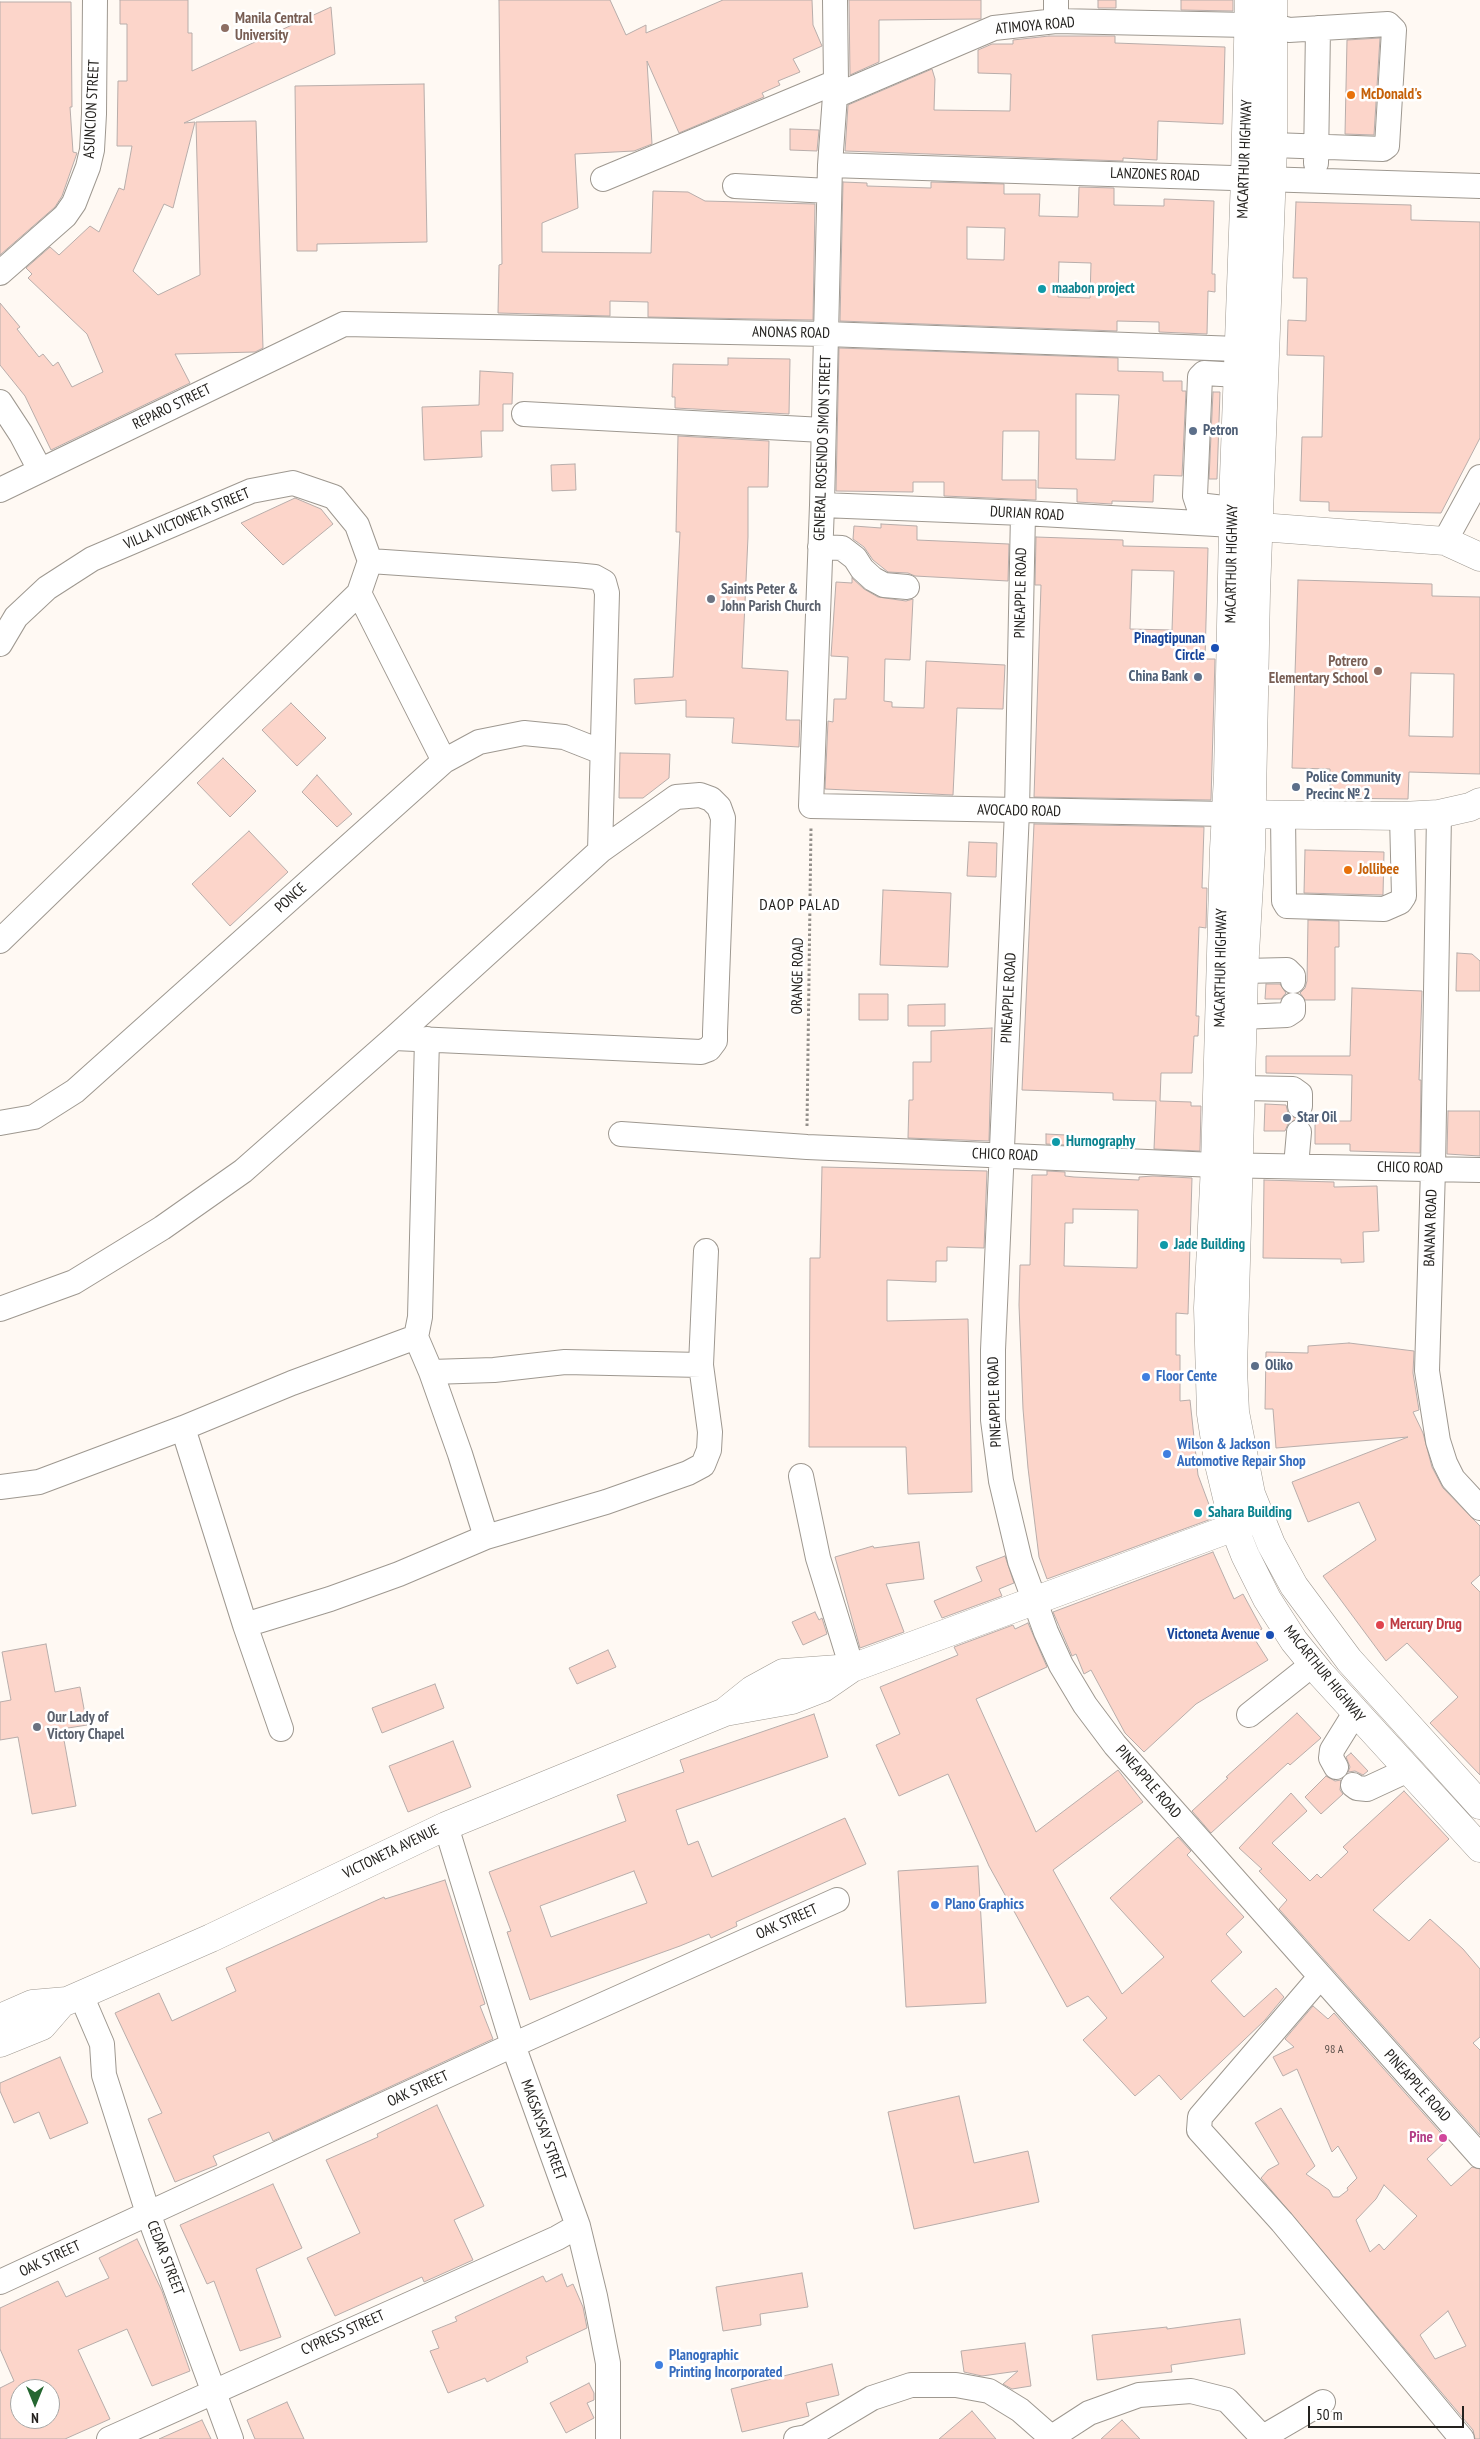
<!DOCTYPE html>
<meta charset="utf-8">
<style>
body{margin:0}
#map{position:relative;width:1480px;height:2439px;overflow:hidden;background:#fff9f3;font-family:"PT Sans Narrow",sans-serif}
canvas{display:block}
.north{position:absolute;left:10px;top:2379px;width:50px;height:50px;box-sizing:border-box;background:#fff;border:1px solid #a7a7a5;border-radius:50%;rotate:180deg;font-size:14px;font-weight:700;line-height:20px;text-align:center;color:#24221f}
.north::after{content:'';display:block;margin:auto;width:18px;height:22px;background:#256731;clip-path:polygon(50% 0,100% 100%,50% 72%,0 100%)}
.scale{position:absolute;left:1308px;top:2406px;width:156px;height:22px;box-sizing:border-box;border:2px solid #24221f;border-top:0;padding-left:6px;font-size:15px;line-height:18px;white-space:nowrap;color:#24221f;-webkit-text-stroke:4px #fff;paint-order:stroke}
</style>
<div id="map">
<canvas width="1480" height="2439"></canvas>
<div class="north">N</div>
<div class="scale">50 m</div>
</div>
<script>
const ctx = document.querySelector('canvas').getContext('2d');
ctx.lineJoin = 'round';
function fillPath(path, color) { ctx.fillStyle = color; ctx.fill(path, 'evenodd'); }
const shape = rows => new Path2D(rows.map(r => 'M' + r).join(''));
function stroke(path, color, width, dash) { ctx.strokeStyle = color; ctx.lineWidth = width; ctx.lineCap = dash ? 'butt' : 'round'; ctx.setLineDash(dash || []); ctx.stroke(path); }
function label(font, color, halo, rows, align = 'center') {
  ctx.font = font + ' "PT Sans Narrow",sans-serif'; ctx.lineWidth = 5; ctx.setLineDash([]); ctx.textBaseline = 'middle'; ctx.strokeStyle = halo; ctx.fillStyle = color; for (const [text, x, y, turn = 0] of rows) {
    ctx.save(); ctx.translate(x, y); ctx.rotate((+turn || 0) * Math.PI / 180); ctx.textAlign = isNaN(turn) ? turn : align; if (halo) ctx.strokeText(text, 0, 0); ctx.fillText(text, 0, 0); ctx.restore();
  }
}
const building = shape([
 [120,0,188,0,188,33,192,33,192,71,331,7,335,54,184,123,195,122,173,208,164,204,133,271,158,295,200,275,196,122,256,121,263,348,255,352,175,354,190,383,51,450,25,396,0,365,0,303,20,327,17,329,39,357,43,354,53,366,58,362,72,387,103,372,87,334,28,278,32,274,26,268,50,247,59,255,90,226,99,232,119,188,124,190,132,146,117,146,118,81,127,81,127,24,120,24,120,0],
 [499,0,610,0,626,35,646,25,646,33,723,0,812,0,813,25,822,46,793,59,800,72,778,81,780,85,762,93,764,97,679,133,647,61,652,144,634,151,575,154,578,208,542,223,542,252,651,253,653,191,688,192,705,201,815,204,813,320,648,317,648,302,610,301,610,316,498,313,499,265,502,264,499,0],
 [849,0,981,0,981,19,879,20,879,62,850,75,849,0],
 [1098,0,1116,0,1116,8,1098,8,1098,0],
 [1181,0,1233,0,1233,11,1181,10,1181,0],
 [0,2,71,2,72,107,70,107,73,152,77,153,62,196,55,207,0,255,0,2],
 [1049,36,1115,36,1115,43,1225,47,1223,124,1158,121,1157,160,1123,158,1123,161,845,151,848,105,932,69,935,79,934,110,1010,111,1011,74,978,73,978,50,992,44,1013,44,1013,40,1049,36],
 [1380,38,1374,135,1345,134,1347,40,1380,38],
 [424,84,427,242,317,244,317,251,297,251,295,86,424,84],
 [790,129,819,130,817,151,790,150,790,129],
 [843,182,867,183,867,186,931,188,931,182,1004,184,1004,194,1040,194,1039,216,1078,217,1079,187,1114,188,1114,205,1164,206,1164,199,1214,201,1212,274,1215,274,1215,292,1208,291,1207,334,1159,332,1159,322,1117,321,1117,331,840,321,843,182],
 [967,227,1005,228,1004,260,967,259,967,227],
 [1059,262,1091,263,1090,298,1058,297,1059,262],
 [1296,202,1411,205,1411,220,1480,222,1480,438,1441,513,1329,511,1329,502,1300,501,1302,437,1322,437,1324,356,1287,355,1288,320,1306,321,1307,278,1293,278,1296,202],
 [839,348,1118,358,1118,371,1163,372,1163,381,1182,381,1182,391,1186,391,1182,476,1154,475,1153,502,1112,501,1112,504,1077,502,1077,489,1038,488,1039,431,1003,431,1002,480,1036,480,1036,500,944,496,944,482,913,482,913,492,836,491,839,348],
 [1076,394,1119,395,1115,460,1076,459,1076,394],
 [728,358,790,359,789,414,675,408,675,397,672,397,673,364,728,365,728,358],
 [480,371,513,373,512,404,503,404,503,431,481,431,482,457,424,460,422,407,479,405,480,371],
 [1213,392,1220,392,1217,479,1209,479,1213,392],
 [678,436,769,441,768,487,748,487,748,537,742,668,788,671,786,720,800,720,799,747,732,743,734,718,686,717,686,700,635,704,634,679,673,677,680,532,676,532,678,436],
 [575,464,576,490,552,491,551,465,575,464],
 [295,498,321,509,333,524,283,565,241,523,295,498],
 [881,524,917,526,917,540,1009,544,1008,581,915,576,908,573,888,572,873,560,864,547,853,539,854,526,881,528,881,524],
 [1036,537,1123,540,1123,546,1208,548,1205,659,1215,659,1211,800,1034,797,1041,585,1035,585,1036,537],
 [1132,570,1174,571,1172,630,1130,629,1132,570],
 [852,578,864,589,878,597,906,601,913,599,910,660,885,659,884,701,892,702,892,707,924,708,926,661,1005,665,1003,709,957,708,953,795,825,789,828,721,833,722,834,699,846,699,848,657,831,656,836,582,852,583,852,578],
 [1298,580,1432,584,1432,596,1480,597,1480,774,1409,772,1408,799,1330,798,1330,769,1292,768,1298,580],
 [1411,673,1454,674,1453,737,1409,736,1411,673],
 [291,703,326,738,297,766,262,730,291,703],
 [620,753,670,754,669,778,643,798,619,798,620,753],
 [223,758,256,791,230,817,197,783,223,758],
 [317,775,352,814,337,827,302,792,317,775],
 [1034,824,1204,827,1202,888,1207,888,1206,928,1199,927,1196,1016,1199,1016,1198,1036,1194,1036,1192,1073,1161,1073,1160,1101,1191,1102,1191,1106,1201,1106,1200,1151,1154,1149,1156,1101,1113,1100,1113,1093,1022,1090,1034,824],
 [249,831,288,872,230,926,192,884,249,831],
 [969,842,997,843,996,877,967,876,969,842],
 [1305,850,1384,852,1383,895,1304,893,1305,850],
 [883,890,951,893,948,967,880,965,883,890],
 [1308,920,1339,921,1339,947,1335,947,1335,1000,1305,1000,1300,993,1305,988,1307,981,1308,920],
 [1457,953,1472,954,1480,961,1480,991,1456,991,1457,953],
 [1266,984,1280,984,1286,993,1281,999,1265,999,1266,984],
 [1352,988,1422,991,1419,1080,1421,1080,1420,1153,1350,1151,1350,1144,1315,1144,1315,1121,1351,1121,1352,1075,1266,1073,1266,1056,1350,1056,1352,988],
 [859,994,888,994,888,1020,859,1020,859,994],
 [945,1004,945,1026,908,1026,908,1005,945,1004],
 [992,1028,989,1141,908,1138,909,1100,913,1100,913,1062,931,1062,931,1031,992,1028],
 [1265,1104,1286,1105,1288,1113,1297,1119,1288,1124,1285,1131,1264,1131,1265,1104],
 [1448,1111,1480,1111,1480,1156,1447,1154,1448,1111],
 [1046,1134,1066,1135,1066,1145,1046,1144,1046,1134],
 [822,1167,987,1171,984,1248,947,1247,947,1261,936,1261,936,1282,887,1280,887,1321,968,1319,972,1492,908,1494,906,1447,809,1447,810,1258,820,1258,822,1167],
 [1047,1171,1065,1172,1065,1176,1074,1177,1139,1180,1139,1177,1153,1176,1192,1178,1188,1314,1176,1313,1176,1355,1180,1355,1180,1401,1190,1400,1198,1475,1214,1518,1047,1579,1039,1557,1028,1468,1023,1409,1019,1305,1020,1265,1030,1265,1032,1175,1047,1175,1047,1171],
 [1073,1209,1138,1210,1137,1268,1064,1266,1065,1223,1073,1223,1073,1209],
 [1264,1180,1334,1182,1334,1187,1377,1186,1379,1231,1363,1232,1364,1262,1341,1263,1341,1259,1263,1258,1264,1180],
 [1349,1343,1414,1351,1413,1373,1419,1410,1413,1412,1423,1433,1432,1467,1443,1488,1480,1526,1480,1575,1471,1583,1480,1592,1480,1775,1430,1723,1458,1697,1407,1643,1386,1661,1323,1576,1376,1540,1359,1502,1308,1522,1292,1482,1408,1437,1276,1448,1273,1409,1265,1409,1266,1352,1308,1353,1308,1346,1349,1343],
 [919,1542,924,1579,886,1584,904,1632,860,1648,835,1557,873,1546,874,1548,919,1542],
 [1213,1552,1234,1599,1243,1594,1262,1629,1252,1635,1268,1660,1196,1704,1144,1752,1125,1733,1091,1670,1084,1674,1076,1654,1072,1656,1053,1612,1213,1552],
 [1005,1556,1014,1583,999,1589,1002,1596,942,1618,934,1601,982,1581,976,1567,1005,1556],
 [815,1612,819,1620,822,1618,827,1634,803,1645,792,1622,815,1612],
 [1028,1623,1047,1667,976,1699,1036,1832,1118,1770,1143,1802,1053,1870,1122,1994,1164,1957,1110,1898,1178,1837,1191,1851,1187,1855,1244,1917,1226,1934,1242,1952,1211,1981,1244,2017,1276,1988,1284,1997,1265,2020,1181,2100,1159,2075,1135,2096,1083,2040,1107,2018,1088,1996,1067,2007,989,1866,948,1774,899,1796,876,1745,900,1734,880,1687,958,1655,954,1647,1013,1625,1015,1629,1028,1623],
 [46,1644,55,1692,80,1687,87,1725,62,1729,76,1806,32,1814,18,1737,0,1740,0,1702,11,1700,2,1652,46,1644],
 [608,1650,616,1667,577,1684,569,1668,608,1650],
 [435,1684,444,1708,382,1733,372,1708,435,1684],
 [1297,1713,1321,1738,1290,1765,1288,1763,1211,1833,1192,1811,1228,1778,1226,1777,1297,1713],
 [814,1714,828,1757,676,1810,688,1845,698,1841,712,1877,845,1818,866,1864,736,1922,737,1926,711,1938,709,1934,680,1946,530,2000,507,1932,511,1931,489,1872,626,1821,617,1795,684,1772,680,1760,814,1714],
 [634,1871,647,1903,551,1937,540,1906,634,1871],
 [453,1741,471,1787,408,1812,389,1766,453,1741],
 [1351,1753,1368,1771,1363,1775,1355,1771,1348,1772,1350,1767,1346,1757,1351,1753],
 [1326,1776,1335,1781,1341,1780,1340,1790,1343,1794,1321,1814,1305,1797,1326,1776],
 [1404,1791,1449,1839,1373,1910,1409,1941,1430,1919,1463,1949,1480,1969,1480,2037,1473,2043,1480,2050,1480,2135,1279,1909,1287,1900,1259,1871,1262,1869,1239,1848,1291,1793,1307,1811,1272,1843,1310,1881,1317,1874,1321,1878,1348,1852,1343,1847,1404,1791],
 [978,1866,986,2003,906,2007,898,1871,978,1866],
 [445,1880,485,2004,480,2006,493,2039,273,2141,269,2132,213,2156,217,2165,175,2182,148,2119,162,2113,115,2013,159,1993,172,2021,236,1991,226,1968,384,1897,385,1899,445,1880],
 [1313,2006,1328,2019,1334,2013,1447,2140,1427,2159,1451,2186,1472,2167,1480,2169,1480,2439,1475,2439,1473,2430,1261,2178,1268,2170,1279,2164,1255,2123,1281,2108,1315,2166,1306,2174,1329,2190,1333,2197,1339,2197,1348,2190,1347,2188,1357,2178,1338,2146,1332,2152,1297,2069,1283,2076,1273,2057,1294,2047,1285,2039,1313,2006],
 [1384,2185,1417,2216,1384,2250,1379,2244,1370,2252,1356,2220,1376,2199,1384,2185],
 [1448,2311,1466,2346,1435,2359,1420,2335,1448,2311],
 [60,2057,88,2123,50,2139,39,2112,14,2123,0,2091,0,2083,60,2057],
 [959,2096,974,2163,1028,2151,1039,2202,914,2229,888,2112,959,2096],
 [437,2105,484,2206,454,2220,473,2260,424,2282,422,2277,335,2316,307,2258,360,2233,326,2160,378,2137,377,2134,437,2105],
 [273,2184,302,2248,256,2269,281,2337,240,2351,214,2281,207,2284,180,2225,273,2184],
 [137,2239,162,2291,190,2371,152,2386,127,2329,78,2350,110,2419,65,2439,0,2439,0,2388,14,2381,0,2349,0,2308,58,2281,66,2297,109,2278,99,2258,137,2239],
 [20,2389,50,2389,50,2419,20,2419,20,2389],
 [802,2273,808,2307,760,2314,761,2325,723,2331,716,2287,802,2273],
 [562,2274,567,2287,573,2284,583,2307,587,2328,526,2357,528,2362,487,2382,485,2378,448,2393,430,2351,439,2348,432,2331,457,2321,455,2317,543,2276,546,2282,562,2274],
 [1240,2319,1245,2354,1171,2365,1172,2372,1097,2380,1092,2335,1167,2327,1167,2329,1240,2319],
 [1025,2343,1031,2386,1012,2389,1003,2384,1018,2371,982,2376,964,2372,961,2351,1025,2343],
 [832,2364,839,2395,806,2403,809,2416,742,2432,731,2389,832,2364],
 [589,2383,594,2393,594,2400,587,2403,594,2418,566,2433,550,2403,589,2383],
 [287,2402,304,2439,255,2439,247,2420,287,2402],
 [972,2411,996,2439,939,2439,972,2411],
 [202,2420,211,2439,159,2439,202,2420],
 [1122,2420,1140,2439,1101,2439,1122,2420]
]);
fillPath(building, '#fcd5ca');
stroke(building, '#b8adaa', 1);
const minor = shape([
 [835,0,836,82,830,165,822,505,811,806,1227,814],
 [1056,21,1056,0],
 [1272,25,1289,30,1388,24,1394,30,1387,146,1383,149,1273,145],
 [835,96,994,28,1056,21,1248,25],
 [1316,163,1318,28],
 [830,165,1480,186],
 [603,179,836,82],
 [735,186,829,191],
 [0,273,65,216,74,203,88,167,92,150,94,114,95,0],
 [0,402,21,434,40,470],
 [524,414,823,430],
 [0,490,344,324,826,334,1238,349],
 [822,505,1023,513,1233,525],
 [1233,509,1198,505,1195,496,1200,377,1204,373,1238,375],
 [1023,513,1017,811,993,1350,993,1420,1001,1481,1020,1561,1046,1632,1061,1665,1085,1705,1115,1745,1480,2156],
 [1445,541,1480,477],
 [820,547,842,548,855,558,862,569,873,579,884,585,907,587],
 [370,561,575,575,595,577,604,582,607,593,600,851],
 [359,593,444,761],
 [0,644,16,617,47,588,92,559,251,491,293,483,334,497,357,525,370,561],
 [1439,814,1433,1169,1427,1371,1438,1441,1445,1463,1453,1479,1480,1508],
 [1283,815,1284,901,1287,906,1384,909,1400,902,1404,896,1402,816],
 [0,941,359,593,370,561],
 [1244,971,1287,970,1293,976,1293,981],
 [1242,1017,1287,1015,1293,1011,1293,1005],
 [1242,1088,1293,1089,1300,1094,1300,1106],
 [0,1123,34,1117,75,1091,444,761,479,742,524,733,564,737,602,752],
 [621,1134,807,1147,1215,1165,1480,1170],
 [1296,1166,1299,1132],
 [0,1309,74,1282,162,1228,243,1171,394,1038,600,851,676,797,700,795,711,799,719,807,723,818,715,1032,715,1041,709,1049,701,1052,394,1038],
 [416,1337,420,1317,427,1039],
 [431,1372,494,1370,565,1362,701,1365],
 [183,1428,245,1625,281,1729],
 [801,1476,818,1558,852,1668],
 [0,1487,39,1482,183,1428,292,1383,416,1337,431,1372,460,1454,486,1537],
 [245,1625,330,1599,399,1574,486,1537,606,1502,688,1473,703,1465,709,1450,710,1432,701,1365,706,1251],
 [1249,1715,1313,1664],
 [1336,1767,1331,1758,1332,1750,1355,1713],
 [1353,1785,1357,1788,1367,1789,1408,1770],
 [446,1826,513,2045,578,2226,595,2296,608,2363,608,2439],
 [1320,1977,1200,2117,1199,2130,1282,2222,1462,2439],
 [81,1995,102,2044,104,2075,148,2213,231,2439],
 [0,2282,513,2045,837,1900],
 [1052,2437,1089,2413,1139,2395,1191,2391,1227,2400,1264,2439],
 [1263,2437,1323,2402],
 [109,2439,557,2238,578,2226],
 [796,2439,807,2437,872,2398,911,2385,956,2385,989,2391,1020,2410,1053,2439]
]);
const major = shape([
 [1234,525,1445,541,1480,557],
 [1228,814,1402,816,1439,814,1470,807,1480,802],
 [727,1710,752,1690,783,1673,852,1668],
 [0,2018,32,2004,67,2001,211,1938,446,1826,725,1712,792,1700,823,1688,852,1668,1256,1519],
 [0,2043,42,2026,62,2003]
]);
const highway = shape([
 [1249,0,1245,178,1234,477,1228,776,1224,849,1215,1165,1208,1308,1211,1414,1218,1460,1234,1527,1245,1555,1267,1599,1294,1641,1321,1674,1480,1848],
 [1273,0,1273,145,1256,592,1251,849,1244,971,1233,1369,1235,1412,1251,1494,1271,1544,1294,1586,1349,1660,1480,1805]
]);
stroke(minor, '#9e9890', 26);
stroke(major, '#9e9890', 29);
stroke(highway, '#9e9890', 29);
stroke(shape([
 [807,1126,811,827]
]), '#938f8a', 3, [2.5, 2.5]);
stroke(minor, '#fff', 24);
stroke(major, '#fff', 28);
stroke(highway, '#fff', 28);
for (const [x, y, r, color] of [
 [225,28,5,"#8d6e63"],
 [1351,95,5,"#e8710a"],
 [1042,289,5,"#0f9aa8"],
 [1193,431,5,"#5c6f8a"],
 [711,599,5,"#6b7280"],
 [1215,648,5,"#1a4fb4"],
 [1378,671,5,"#8d6e63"],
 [1198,677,5,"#5c6f8a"],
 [1296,787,5,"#5c6f8a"],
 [1348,870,5,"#e8710a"],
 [1287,1118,5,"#5c6f8a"],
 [1056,1142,5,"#0f9aa8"],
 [1164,1245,5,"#0f9aa8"],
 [1255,1366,5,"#5c6f8a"],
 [1146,1377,5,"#3f7fe0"],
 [1167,1454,5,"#3f7fe0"],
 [1198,1513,5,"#0f9aa8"],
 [1380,1625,5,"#e0444e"],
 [1270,1635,5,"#1a4fb4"],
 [37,1727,5,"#6b7280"],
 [935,1905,5,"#3f7fe0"],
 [1443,2138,5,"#d1479c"],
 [659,2365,5,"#3f7fe0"]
]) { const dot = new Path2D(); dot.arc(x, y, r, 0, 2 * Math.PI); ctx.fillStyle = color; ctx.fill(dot); stroke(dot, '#fff', 2); }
label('12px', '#5a4f4a', null, [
 ["98 A",1334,2050]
]);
label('bold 15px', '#785e54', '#fff', [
 ["Manila Central",235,19],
 ["University",235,36],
 ["Potrero",1368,662,"right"],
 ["Elementary School",1368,679,"right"]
], 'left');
label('15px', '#24221f', '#fff', [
 ["ATIMOYA ROAD",1035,26,-5],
 ["ASUNCION STREET",92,109,-87],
 ["MACARTHUR HIGHWAY",1245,159,-88],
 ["LANZONES ROAD",1155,175,2],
 ["ANONAS ROAD",791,333,1],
 ["REPARO STREET",172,407,-26],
 ["GENERAL ROSENDO SIMON STREET",823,448,-88],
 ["DURIAN ROAD",1027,514,3],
 ["VILLA VICTONETA STREET",187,519,-23],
 ["MACARTHUR HIGHWAY",1232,564,-89],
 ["PINEAPPLE ROAD",1021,593,-89],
 ["AVOCADO ROAD",1019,811,1],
 ["PONCE",291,898,-42],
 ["MACARTHUR HIGHWAY",1221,968,-89],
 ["ORANGE ROAD",798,976,-89],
 ["PINEAPPLE ROAD",1009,998,-87],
 ["CHICO ROAD",1005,1155,2],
 ["CHICO ROAD",1410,1168,1],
 ["BANANA ROAD",1431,1228,-88],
 ["PINEAPPLE ROAD",995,1402,-92],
 ["MACARTHUR HIGHWAY",1324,1674,51],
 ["PINEAPPLE ROAD",1148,1782,49],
 ["VICTONETA AVENUE",391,1852,-26],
 ["OAK STREET",787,1922,-24],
 ["PINEAPPLE ROAD",1417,2086,48],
 ["OAK STREET",418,2089,-25],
 ["MAGSAYSAY STREET",543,2130,70],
 ["CEDAR STREET",165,2258,69],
 ["OAK STREET",50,2259,-25],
 ["CYPRESS STREET",343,2333,-24]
]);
label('bold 15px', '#c56008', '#fff', [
 ["McDonald's",1361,95],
 ["Jollibee",1358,870]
], 'left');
label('bold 15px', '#0d838f', '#fff', [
 ["maabon project",1052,289],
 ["Hurnography",1066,1142],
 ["Jade Building",1174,1245],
 ["Sahara Building",1208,1513]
], 'left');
label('bold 15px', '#4e5e75', '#fff', [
 ["Petron",1203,431],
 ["China Bank",1188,677,"right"],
 ["Police Community",1306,778],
 ["Precinc № 2",1306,795],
 ["Star Oil",1297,1118],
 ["Oliko",1265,1366]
], 'left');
label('bold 15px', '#5b616d', '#fff', [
 ["Saints Peter &",721,590],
 ["John Parish Church",721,607],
 ["Our Lady of",47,1718],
 ["Victory Chapel",47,1735]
], 'left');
label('bold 15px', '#164399', '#fff', [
 ["Pinagtipunan",1205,639],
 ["Circle",1205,656],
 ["Victoneta Avenue",1260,1635]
], 'right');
label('bold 15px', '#366cbe', '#fff', [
 ["Floor Cente",1156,1377],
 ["Wilson & Jackson",1177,1445],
 ["Automotive Repair Shop",1177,1462],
 ["Plano Graphics",945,1905],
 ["Planographic",669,2356],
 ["Printing Incorporated",669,2373]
], 'left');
label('bold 15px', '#be3a42', '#fff', [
 ["Mercury Drug",1390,1625]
], 'left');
label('bold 15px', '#b23c85', '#fff', [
 ["Pine",1433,2138]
], 'right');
ctx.letterSpacing = '1px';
label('16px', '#24221f', '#fff', [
 ["DAOP PALAD",800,905]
]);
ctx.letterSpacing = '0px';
</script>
